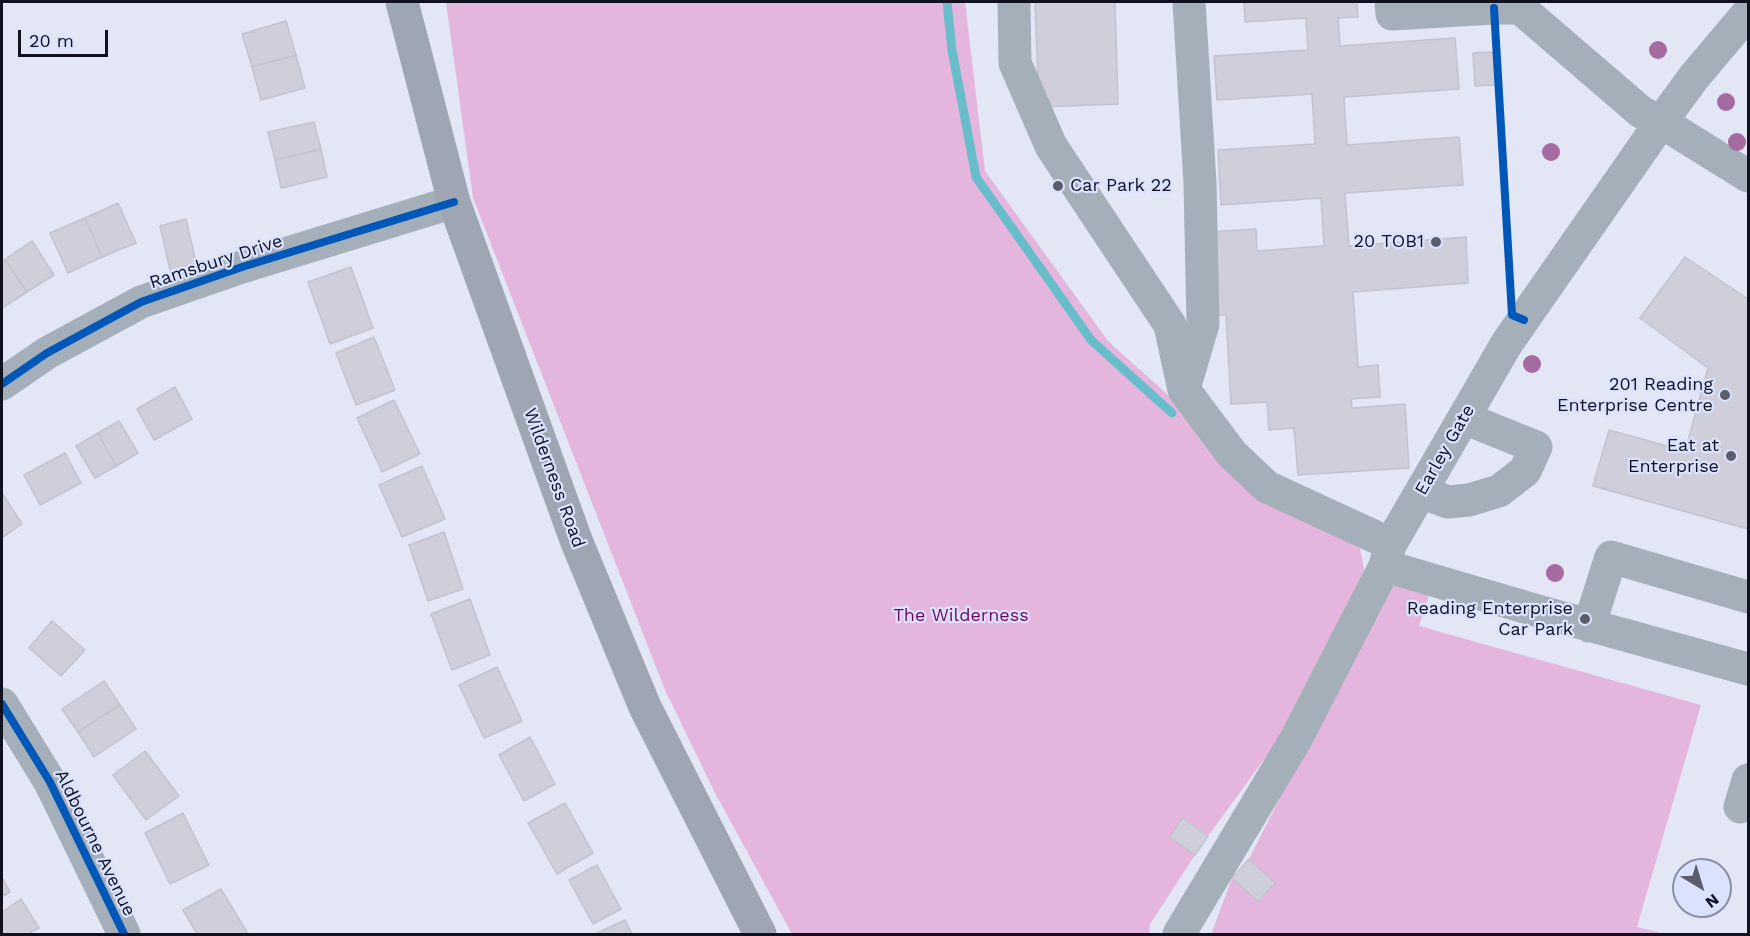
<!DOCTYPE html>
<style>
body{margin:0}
#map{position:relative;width:1750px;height:936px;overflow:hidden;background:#e2e6f5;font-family:"Work Sans",sans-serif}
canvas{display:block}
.frame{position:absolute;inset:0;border:3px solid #10131f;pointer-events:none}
.north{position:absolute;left:1672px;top:858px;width:60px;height:60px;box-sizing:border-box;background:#dae2fd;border:2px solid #898fa4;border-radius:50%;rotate:142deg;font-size:16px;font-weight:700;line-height:24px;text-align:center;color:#10131f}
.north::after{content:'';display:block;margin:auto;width:21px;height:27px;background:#5a5d6a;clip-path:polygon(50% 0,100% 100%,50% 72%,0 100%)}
.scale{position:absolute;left:18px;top:30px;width:90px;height:27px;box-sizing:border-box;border:3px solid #10131f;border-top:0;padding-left:8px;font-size:18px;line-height:21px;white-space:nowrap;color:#10131f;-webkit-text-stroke:4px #dae2fd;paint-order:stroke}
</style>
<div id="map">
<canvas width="1750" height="936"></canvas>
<div class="frame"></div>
<div class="north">N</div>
<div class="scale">20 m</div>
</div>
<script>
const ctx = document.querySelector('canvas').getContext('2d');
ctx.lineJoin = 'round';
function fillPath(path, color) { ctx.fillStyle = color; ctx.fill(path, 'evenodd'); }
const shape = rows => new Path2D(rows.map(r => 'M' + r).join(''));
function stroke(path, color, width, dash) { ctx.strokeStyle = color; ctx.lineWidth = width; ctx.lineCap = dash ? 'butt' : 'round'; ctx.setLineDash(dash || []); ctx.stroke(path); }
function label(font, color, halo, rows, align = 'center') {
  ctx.font = font + ' "Work Sans",sans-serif'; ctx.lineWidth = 4.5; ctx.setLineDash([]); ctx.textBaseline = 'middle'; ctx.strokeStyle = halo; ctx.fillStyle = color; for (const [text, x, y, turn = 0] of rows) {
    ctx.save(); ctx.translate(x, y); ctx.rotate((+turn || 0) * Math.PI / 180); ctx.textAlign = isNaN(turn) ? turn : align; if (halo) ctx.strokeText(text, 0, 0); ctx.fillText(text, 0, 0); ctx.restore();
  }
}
fillPath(shape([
 [446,2,965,2,985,171,1108,341,1169,396,1226,464,1358,541,1362,558,1364,570,1357,599,1295,717,1208,836,1183,818,1170,837,1195,855,1150,924,1149,934,792,934,714,791,665,690,473,198],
 [1391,578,1430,592,1419,626,1701,705,1637,927,1665,934,1213,934,1212,932,1232,878,1258,902,1275,883,1249,859]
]), '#e5b6dd');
stroke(shape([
 [947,2,952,50,976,177,1091,340,1172,413]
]), '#68bdca', 9);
const building = shape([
 [1035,2,1115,2,1118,104,1039,107,1035,2],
 [1244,2,1357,2,1358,17,1338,18,1340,46,1455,38,1459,89,1344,97,1347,145,1459,137,1463,185,1345,193,1349,246,1466,237,1468,283,1353,292,1358,367,1378,365,1380,397,1351,399,1352,408,1405,404,1409,468,1298,475,1294,428,1269,430,1267,402,1231,404,1226,315,1214,315,1209,232,1256,229,1257,251,1324,246,1321,198,1221,205,1218,150,1315,144,1312,94,1217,100,1214,56,1308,50,1306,18,1245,22,1244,2],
 [286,21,296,55,252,67,242,34,286,21],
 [1493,52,1495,85,1475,86,1473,53,1493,52],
 [296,55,305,88,261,100,252,67,296,55],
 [314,122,321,149,275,160,268,132,314,122],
 [321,149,327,177,281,188,275,160,321,149],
 [118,203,136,243,102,257,85,218,118,203],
 [85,218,102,257,68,273,50,233,85,218],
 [186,219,197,267,171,274,160,226,186,219],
 [32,241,54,275,27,292,5,259,32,241],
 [1685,257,1748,299,1748,529,1593,486,1609,430,1685,451,1708,368,1640,318,1685,257],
 [5,259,27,292,2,308,2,261,5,259],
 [351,267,373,328,330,344,308,282,351,267],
 [374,337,395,390,356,405,336,353,374,337],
 [175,387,192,419,154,440,137,409,175,387],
 [394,400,420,454,382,472,357,418,394,400],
 [119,421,138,453,116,466,98,433,119,421],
 [98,433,116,466,95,478,76,446,98,433],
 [65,453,81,483,40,505,24,475,65,453],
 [422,466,445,519,402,537,379,485,422,466],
 [2,493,22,524,2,538,2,493],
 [444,532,463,589,428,601,409,545,444,532],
 [470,599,490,655,452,670,431,614,470,599],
 [52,621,85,650,61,676,29,648,52,621],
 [497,667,522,721,484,738,459,685,497,667],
 [104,681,120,705,78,732,62,709,104,681],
 [120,705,136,729,94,757,78,732,120,705],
 [530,737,555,784,524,801,499,755,530,737],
 [145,751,179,796,146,820,113,775,145,751],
 [565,803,593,853,557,874,528,823,565,803],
 [183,813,209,865,170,884,145,833,183,813],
 [1182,818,1208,836,1195,855,1170,837,1182,818],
 [1249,859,1275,883,1258,902,1232,878,1249,859],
 [597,865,621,909,593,924,569,880,597,865],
 [2,877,10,892,2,897,2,877],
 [221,889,248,934,197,934,183,910,221,889],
 [21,899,39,928,28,934,2,934,2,912,21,899],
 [625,920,632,934,595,934,625,920]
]);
fillPath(building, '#cfcedb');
stroke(building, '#c3c2cf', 1.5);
stroke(shape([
 [1014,2,1015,63,1051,146,1170,325,1184,390,1232,454,1267,487,1382,540,1390,545],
 [1391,2,1392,14,1494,8],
 [1493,2,1494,8,1520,8,1641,112,1661,122,1748,176],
 [2,384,47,353,141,302,242,267,454,202],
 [1185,385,1203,324,1200,183,1189,2],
 [1421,492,1448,502,1469,500,1499,491,1525,471,1536,447,1464,418],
 [1385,566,1538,611,1748,669],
 [1589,626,1611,557,1748,597],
 [2,704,50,782,124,934],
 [1740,807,1748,780],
 [1179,934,1296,739,1385,566,1390,545,1507,343,1661,122,1694,77,1748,13]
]), '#a4afba', 33);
stroke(shape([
 [402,2,454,202,576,540,645,707,760,934]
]), '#9ea6b3', 33);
stroke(shape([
 [1494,8,1512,315,1524,320],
 [2,384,47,353,141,302,242,267,454,202],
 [2,704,50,782,124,934]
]), '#0057b8', 8);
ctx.fillStyle = '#a56aa0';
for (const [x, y] of [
 [1658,50],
 [1726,102],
 [1737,142],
 [1551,152],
 [1532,364],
 [1555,573]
]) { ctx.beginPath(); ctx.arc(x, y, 9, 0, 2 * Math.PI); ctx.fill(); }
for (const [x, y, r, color] of [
 [1058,186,6,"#5a5d6a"],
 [1436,242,6,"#5a5d6a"],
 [1725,395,6,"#5a5d6a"],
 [1731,456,6,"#5a5d6a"],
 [1585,619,6,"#5a5d6a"]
]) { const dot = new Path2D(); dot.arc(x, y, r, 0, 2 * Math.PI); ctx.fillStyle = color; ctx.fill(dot); stroke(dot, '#dae2fd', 2); }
label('18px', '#10131f', '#dae2fd', [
 ["Car Park 22",1070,186,"left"],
 ["20 TOB1",1424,242],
 ["201 Reading",1713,385],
 ["Enterprise Centre",1713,406],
 ["Eat at",1719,446],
 ["Enterprise",1719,467],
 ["Reading Enterprise",1573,609],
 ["Car Park",1573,630]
], 'right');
label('18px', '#10131f', '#dae2fd', [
 ["Ramsbury Drive",216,262,-18],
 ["Earley Gate",1445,450,-60],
 ["Wilderness Road",554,478,70],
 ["Aldbourne Avenue",95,843,64]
]);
label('18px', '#73045a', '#dae2fd', [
 ["The Wilderness",961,616]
]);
</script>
